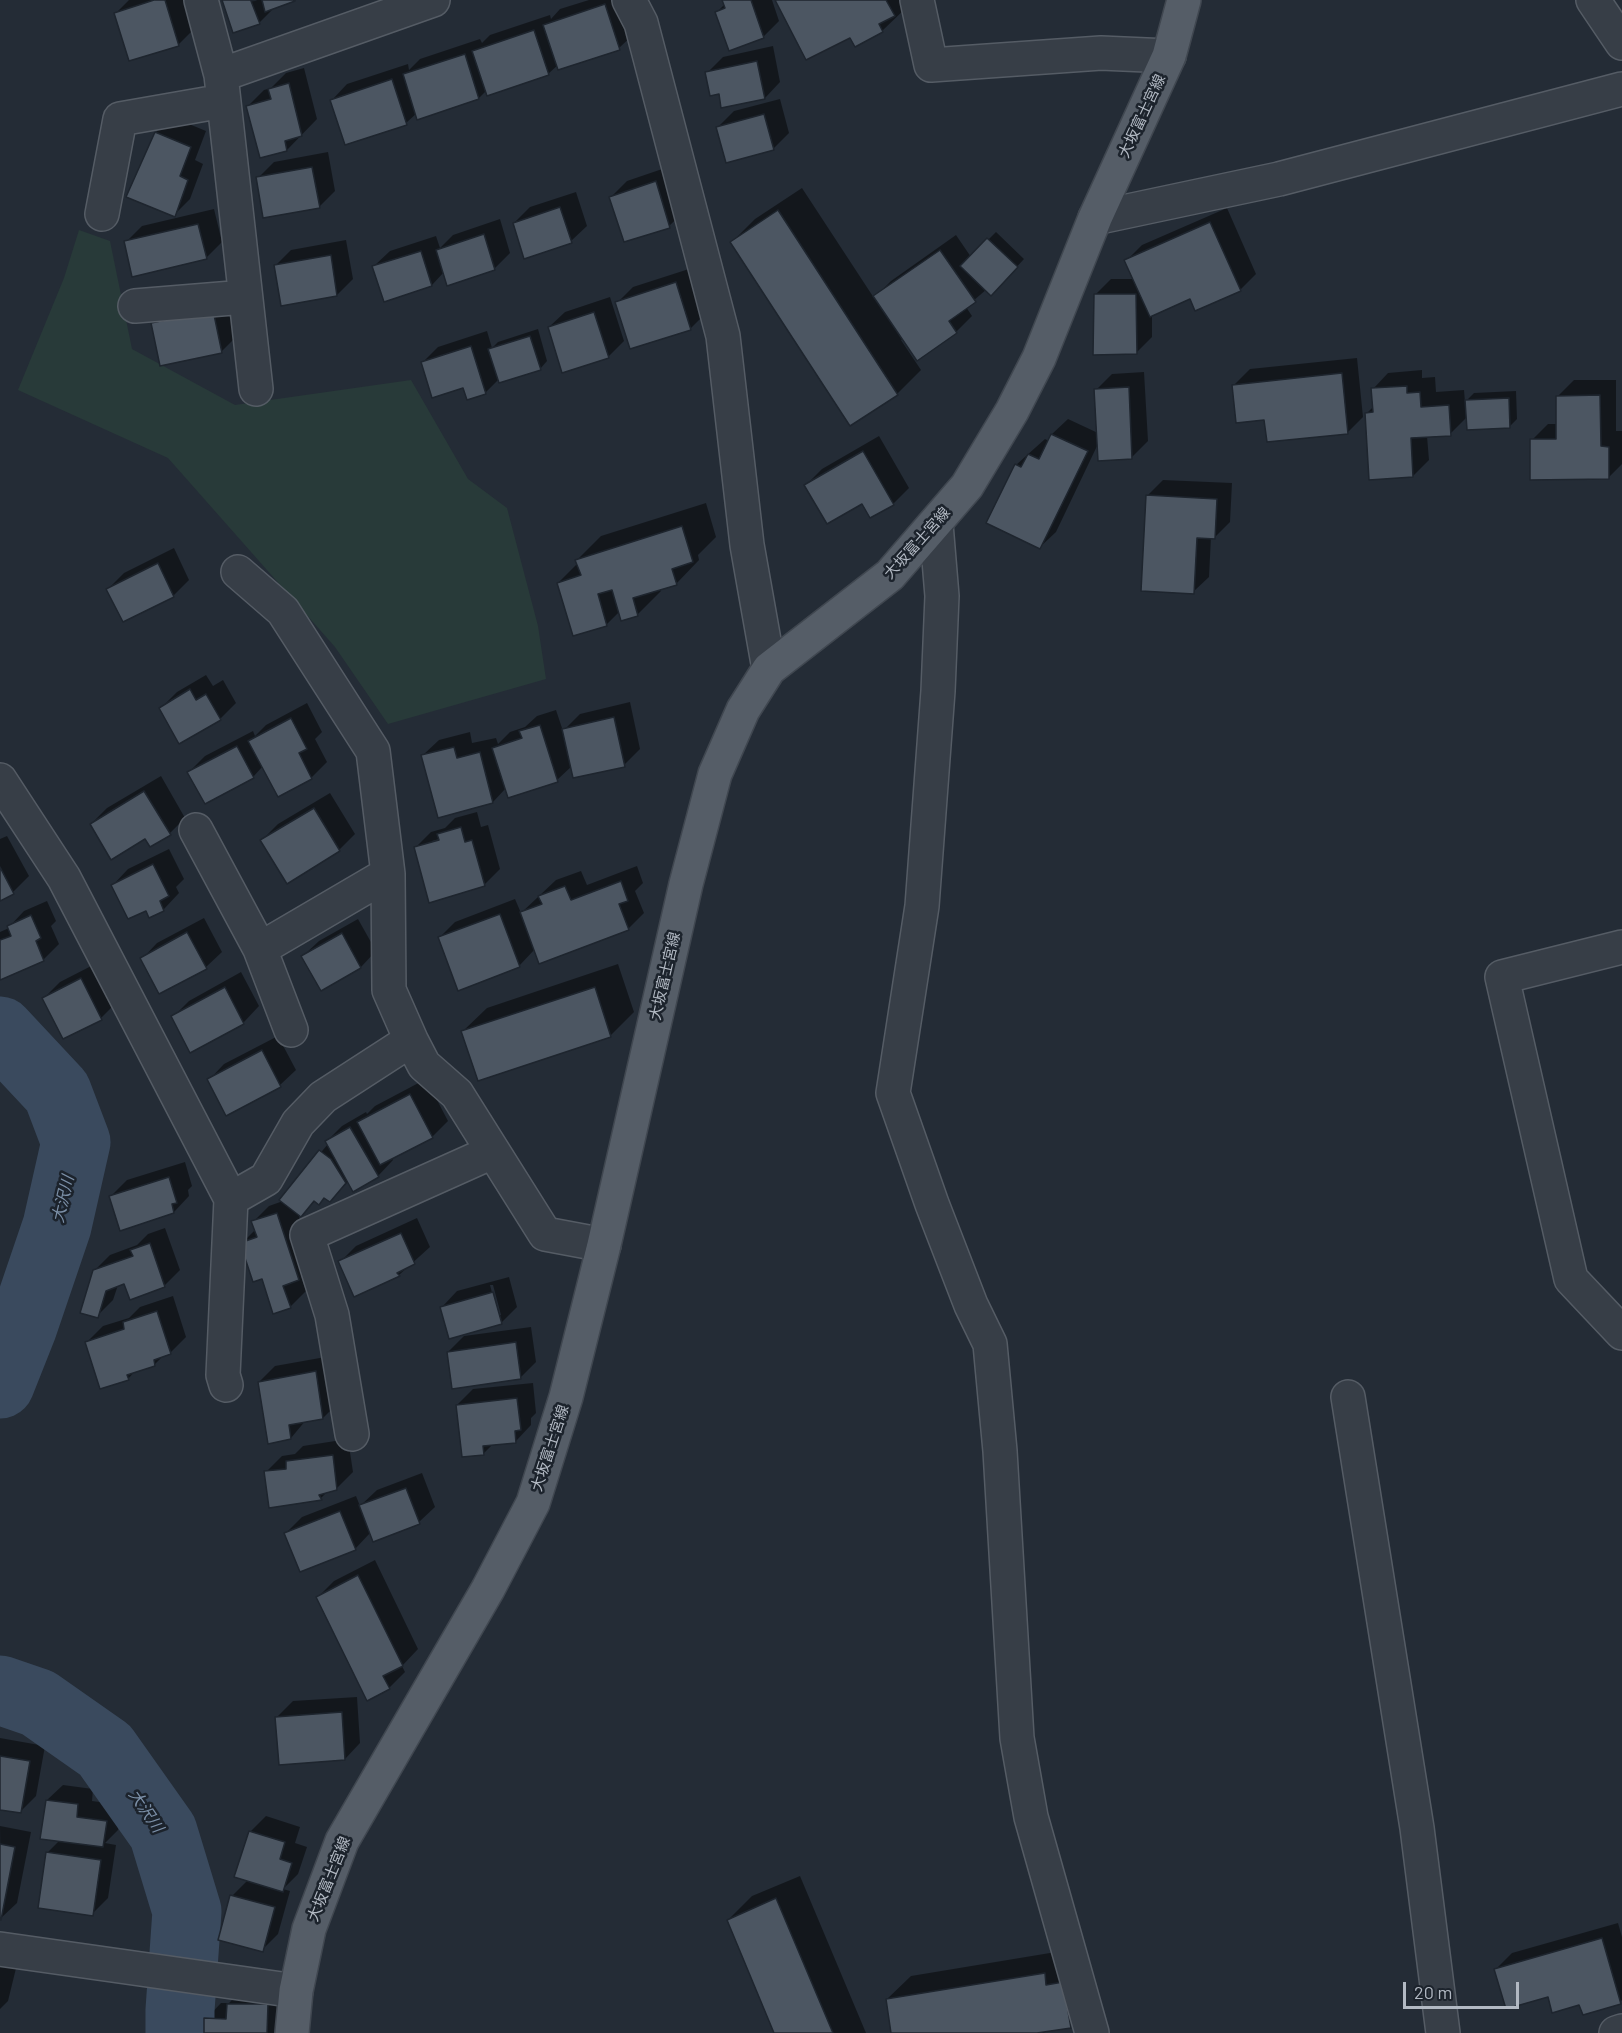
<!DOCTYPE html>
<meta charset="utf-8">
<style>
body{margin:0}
#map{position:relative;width:1622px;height:2033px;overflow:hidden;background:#242c36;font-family:Barlow,sans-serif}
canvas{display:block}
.scale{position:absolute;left:1403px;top:1982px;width:116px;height:27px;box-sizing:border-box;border:3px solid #b2b9c3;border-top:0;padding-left:8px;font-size:18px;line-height:21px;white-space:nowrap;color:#b2b9c3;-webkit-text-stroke:4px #1c232c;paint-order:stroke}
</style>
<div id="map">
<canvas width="1622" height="2033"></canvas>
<div class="scale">20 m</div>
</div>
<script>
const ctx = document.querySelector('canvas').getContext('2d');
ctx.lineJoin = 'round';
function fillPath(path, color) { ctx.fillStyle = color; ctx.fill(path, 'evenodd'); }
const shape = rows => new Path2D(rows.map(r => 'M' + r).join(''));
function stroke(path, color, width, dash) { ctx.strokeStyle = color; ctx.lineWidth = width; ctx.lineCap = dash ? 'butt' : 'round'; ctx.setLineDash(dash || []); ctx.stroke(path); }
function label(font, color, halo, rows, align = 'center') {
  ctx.font = font + ' Barlow,"Noto Sans JP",sans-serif'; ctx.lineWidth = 5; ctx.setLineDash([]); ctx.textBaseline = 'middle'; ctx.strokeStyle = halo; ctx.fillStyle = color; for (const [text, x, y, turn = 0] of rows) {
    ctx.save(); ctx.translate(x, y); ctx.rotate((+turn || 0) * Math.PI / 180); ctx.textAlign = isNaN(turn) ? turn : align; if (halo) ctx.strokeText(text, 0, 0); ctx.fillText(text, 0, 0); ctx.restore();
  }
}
fillPath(shape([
 [79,230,110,241,132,349,235,405,411,380,468,479,507,508,538,626,546,679,388,724,335,647,168,458,18,390,64,278]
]), '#283a39');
fillPath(shape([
 [129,0,185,0,194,29,178,45,116,13],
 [223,0,293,0,275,7,259,23],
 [589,0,624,0,635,33,619,48,558,65,548,74,487,90,479,98,417,113,406,123,332,100,347,84,408,64,409,70,420,59,480,39,482,43,490,35,550,15,551,19,560,9],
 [724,0,772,0,779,21,764,36,730,49,717,12,725,4],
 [776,0,909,0,906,8,882,31],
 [773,46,780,82,765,98,720,93,707,73,723,57],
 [304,68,317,119,287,150,248,106,264,90,271,88,286,73],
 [780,99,789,133,773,149,718,127,734,111],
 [172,117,206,131,195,160,203,164,190,199,174,215,128,196,156,132],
 [328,152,335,191,319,207,258,178,274,162],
 [671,166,685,211,669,226,611,197,627,181],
 [802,188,874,298,891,281,956,235,971,257,996,232,1024,259,999,286,987,289,966,307,972,316,956,332,901,340,921,370,897,394,850,424,732,242,755,219],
 [576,192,587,226,571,241,514,223,530,207],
 [1227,208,1256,274,1240,290,1191,297,1152,314,1152,337,1136,353,1095,295,1111,279,1134,279,1126,261,1142,245],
 [214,209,222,242,206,258,126,242,142,226],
 [500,219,510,253,495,268,448,284,444,272,432,285,374,266,390,251,436,236,440,248,453,235],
 [346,240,353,279,337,295,275,266,291,250],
 [692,268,706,313,690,329,617,303,633,287],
 [229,295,237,336,221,352,153,323,169,307],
 [610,297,624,341,608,357,549,327,565,312],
 [538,329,547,361,540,369,499,379,485,393,464,387,422,363,438,347,487,331,492,348,498,342],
 [1357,358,1363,417,1347,433,1265,418,1234,385,1250,369],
 [1422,370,1422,378,1435,377,1436,392,1464,390,1465,402,1474,393,1516,391,1517,419,1510,426,1467,417,1450,434,1427,436,1429,460,1413,476,1367,413,1374,406,1373,389,1388,373],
 [1144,372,1148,441,1132,457,1098,444,1056,532,1040,547,1016,465,1045,439,1049,441,1052,434,1068,419,1098,433,1096,390,1112,374],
 [1574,380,1616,380,1616,431,1622,431,1622,464,1608,478,1532,440,1548,424,1558,424,1558,396],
 [879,436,909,488,893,504,863,502,806,485,822,469],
 [1163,480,1232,483,1230,522,1214,538,1211,537,1209,577,1193,592,1147,496],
 [706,503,716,537,698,555,699,560,676,584,660,588,661,591,637,615,620,611,607,624,574,634,558,583,578,563,577,560,601,536],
 [174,548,189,580,173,596,108,589,124,573],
 [206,675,213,686,223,680,236,703,220,719,161,708,177,692],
 [630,702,640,749,624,765,572,766,557,780,506,788,493,802,423,755,439,740,470,732,472,743,496,738,498,744,510,732,525,727,537,716,556,710,563,731,580,714],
 [307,703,322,732,315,739,327,762,311,778,263,766,253,777,189,772,205,756,253,731,255,736,266,725],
 [161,776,185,818,170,833,146,837,91,824,107,808],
 [330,793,355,834,339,850,288,882,262,840,278,824],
 [477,812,481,827,488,825,500,869,484,885,415,848,431,832,445,828,455,818],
 [446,837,432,844,432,841],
 [7,836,29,876,13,892,0,899,0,839],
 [169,849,184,879,176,887,179,893,164,909,150,916,146,909,113,885,128,869],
 [637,866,643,883,635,891,644,913,628,929,535,949,519,966,439,938,455,922,515,899,521,913,556,880,581,871,587,885],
 [47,901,56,921,51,926,59,944,43,960,0,978,0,932,9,928,9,927,24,911],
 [204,918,222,952,206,967,142,959,157,943],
 [358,919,376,951,361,967,322,989,303,956,319,941],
 [97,963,117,1002,101,1018,44,998,60,982],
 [618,964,634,1012,610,1036,463,1031,487,1008],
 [241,972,259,1006,244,1022,191,1051,173,1017,189,1001],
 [278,1036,296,1070,280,1085,227,1114,209,1080,224,1064],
 [426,1079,448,1121,432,1137,392,1157,393,1160,378,1176,349,1181,330,1200,325,1196,316,1200,301,1216,298,1213,314,1263,301,1276,306,1291,290,1307,263,1278,241,1244,256,1229,253,1222,269,1206,283,1201,281,1200,328,1144,326,1142,342,1126,366,1112,367,1114,375,1106],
 [185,1162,192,1186,188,1190,189,1196,174,1212,111,1196,127,1180],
 [417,1218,430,1247,399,1275,355,1295,340,1262,356,1246],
 [165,1228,180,1270,164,1286,125,1282,118,1285,113,1300,97,1316,94,1271,110,1255,137,1245,148,1234],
 [509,1277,517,1307,501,1323,442,1307,457,1291],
 [490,1285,493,1285,501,1315,498,1315],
 [173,1296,186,1337,170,1353,164,1355,154,1365,136,1370,128,1379,87,1342,103,1326,129,1318,140,1307],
 [531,1327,536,1362,520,1378,448,1352,464,1336],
 [331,1356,339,1402,323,1418,306,1420,291,1438,259,1382,275,1366],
 [533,1383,536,1413,531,1418,531,1425,516,1441,493,1444,483,1454,457,1405,473,1389],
 [348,1439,353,1472,337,1488,329,1490,321,1498,266,1472,282,1456,295,1454,303,1446],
 [422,1473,435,1507,419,1522,371,1532,355,1549,286,1533,302,1517,356,1496,360,1506,377,1490],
 [375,1560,418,1649,402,1666,405,1672,389,1688,318,1597,334,1581],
 [357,1697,360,1743,345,1759,277,1717,293,1701],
 [0,1738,45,1746,36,1796,20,1812,0,1808],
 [63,1785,93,1789,92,1801,122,1805,118,1830,105,1843,116,1845,108,1898,92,1914,47,1853,60,1840,47,1800],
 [266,1816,300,1827,295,1843,307,1847,298,1874,283,1889,290,1891,278,1934,262,1950,232,1896,248,1880,250,1832],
 [0,1826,31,1832,17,1903,1,1918],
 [800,1876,866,2033,776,2033,728,1920,752,1896],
 [1618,1923,1622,1937,1622,2000,1620,2002,1580,2003,1549,1995,1496,1969,1512,1953],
 [1068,1950,1094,2002,1070,2026,1047,2030,1044,2033,893,2033,887,1999,911,1976],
 [0,1952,19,1956,8,2001,0,2009],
 [244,1988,283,1989,282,2033,205,2033,206,2019,221,2003,229,2003]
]), '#0007');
stroke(shape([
 [0,1031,57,1092,76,1142,57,1226,23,1326,0,1384],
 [0,1690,38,1703,105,1750,163,1832,187,1911,180,2010,180,2033]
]), '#3a4a5e', 69);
const building = shape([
 [154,0,165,0,179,46,129,61,114,13,154,0],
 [222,0,256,0,251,1,260,24,233,33,222,0],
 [262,0,295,0,295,1,265,12,262,0],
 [722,0,751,0,764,38,729,51,715,12,725,8,722,0],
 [775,0,886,0,895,16,879,24,883,32,855,47,850,38,806,60,775,0],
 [605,4,620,50,558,70,543,25,605,4],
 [534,30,549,75,487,96,472,51,534,30],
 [465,54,479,99,417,120,403,74,465,54],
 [757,61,765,99,721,108,719,94,710,96,705,72,757,61],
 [392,79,407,125,345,145,330,100,392,79],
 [289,83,302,136,285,141,287,151,260,158,246,106,271,99,268,89,289,83],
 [764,114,774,150,726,163,716,127,764,114],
 [155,132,191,147,180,176,188,180,175,217,126,197,155,132],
 [312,167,320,208,263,218,256,177,312,167],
 [656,181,670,228,624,242,609,197,656,181],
 [560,207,572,243,524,259,513,223,560,207],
 [778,210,898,395,850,426,730,242,778,210],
 [1210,222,1241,291,1195,311,1190,299,1150,317,1124,260,1210,222],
 [198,224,207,259,132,277,124,241,198,224],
 [484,234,495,270,447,286,436,250,484,234],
 [987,238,1018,267,991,296,960,266,987,238],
 [940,250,976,302,949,321,957,333,917,361,873,296,940,250],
 [421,251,432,286,384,302,372,266,421,251],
 [331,255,337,296,281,306,274,265,331,255],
 [676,282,691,330,630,349,615,302,676,282],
 [1094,294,1136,294,1137,354,1093,355,1094,294],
 [213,310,222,353,160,366,151,323,213,310],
 [594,312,609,358,562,373,548,327,594,312],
 [530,336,541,370,499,383,488,349,530,336],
 [471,346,486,394,467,400,463,388,432,398,421,362,471,346],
 [1342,373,1348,434,1267,442,1264,420,1236,423,1232,385,1342,373],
 [1407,386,1407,393,1420,392,1421,407,1449,405,1451,436,1411,438,1413,477,1369,480,1365,413,1373,412,1371,388,1407,386],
 [1129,387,1132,459,1098,461,1094,389,1129,387],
 [1600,395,1601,446,1609,447,1609,479,1530,480,1530,439,1556,439,1556,396,1600,395],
 [1509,398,1510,428,1467,430,1465,400,1509,398],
 [1051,434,1088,451,1040,549,986,523,1015,464,1021,467,1028,454,1039,459,1051,434],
 [863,451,894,505,870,518,862,504,827,524,804,485,863,451],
 [1146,495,1217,499,1215,539,1197,538,1194,594,1141,591,1146,495],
 [682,526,693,562,672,569,677,585,633,598,638,616,621,621,612,590,598,594,607,626,573,636,557,583,581,575,575,560,682,526],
 [158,563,174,597,123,622,106,589,158,563],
 [190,689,196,700,206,694,221,720,179,744,159,708,190,689],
 [614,717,625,767,573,778,562,729,614,717],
 [291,718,307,749,299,753,312,779,278,797,248,741,291,718],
 [540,725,558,782,508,798,492,748,522,738,519,731,540,725],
 [237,746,254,778,205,804,187,772,237,746],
 [454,747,457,758,480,752,493,803,438,818,421,755,454,747],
 [144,791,171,835,150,847,145,839,111,860,90,824,144,791],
 [314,808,340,851,287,884,260,840,314,808],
 [461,827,465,842,472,840,485,886,429,903,414,847,439,840,437,834,461,827],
 [153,864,169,896,160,901,164,911,149,918,146,911,128,919,111,885,153,864],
 [0,867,14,894,0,901,0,867],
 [621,881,628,901,619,904,629,930,539,964,520,912,542,904,538,896,565,886,571,900,621,881],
 [500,914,520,967,458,991,438,937,500,914],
 [31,915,41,938,36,941,44,961,0,980,0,940,11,936,7,926,31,915],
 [187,932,207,969,159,994,140,958,187,932],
 [342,933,361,968,321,991,301,956,342,933],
 [81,978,102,1020,63,1039,42,998,81,978],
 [225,987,244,1024,190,1053,171,1016,225,987],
 [595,987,611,1037,478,1081,461,1031,595,987],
 [262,1050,281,1087,226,1116,207,1079,262,1050],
 [410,1094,433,1138,380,1165,357,1122,410,1094],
 [350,1127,379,1177,353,1192,325,1141,350,1127],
 [319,1150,331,1159,346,1183,330,1202,324,1198,319,1205,314,1201,301,1217,279,1200,319,1150],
 [169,1177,177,1203,172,1204,174,1213,120,1231,109,1196,169,1177],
 [277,1213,299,1280,283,1286,291,1308,273,1314,262,1279,253,1282,240,1243,257,1237,251,1221,277,1213],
 [401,1233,415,1264,397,1273,400,1276,354,1297,338,1261,401,1233],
 [150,1243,165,1287,130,1300,124,1284,106,1291,98,1318,80,1313,93,1270,133,1256,130,1250,150,1243],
 [493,1292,502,1324,449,1339,440,1307,493,1292],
 [157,1311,171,1354,154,1360,155,1366,127,1375,129,1380,100,1389,85,1342,124,1329,123,1322,157,1311],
 [516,1342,521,1379,452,1389,447,1352,516,1342],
 [316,1371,323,1419,289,1425,291,1439,268,1444,258,1382,316,1371],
 [517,1398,521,1430,515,1431,516,1443,483,1446,484,1455,462,1457,456,1405,517,1398],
 [333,1455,337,1490,319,1495,322,1500,269,1508,264,1471,286,1469,286,1461,333,1455],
 [406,1488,420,1524,373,1542,359,1505,406,1488],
 [340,1511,356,1550,300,1572,284,1533,340,1511],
 [358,1575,403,1666,383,1676,390,1689,367,1701,316,1597,358,1575],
 [342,1712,345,1760,279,1765,275,1717,342,1712],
 [0,1756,30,1761,21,1813,0,1810,0,1756],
 [46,1800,78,1804,77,1817,107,1821,103,1847,40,1839,46,1800],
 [249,1831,285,1842,280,1859,292,1863,283,1892,234,1877,249,1831],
 [0,1844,15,1847,1,1920,0,1920,0,1844],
 [46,1852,101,1860,93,1916,38,1908,46,1852],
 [230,1895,275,1907,263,1952,218,1940,230,1895],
 [776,1898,833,2033,774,2033,727,1920,776,1898],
 [1602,1938,1621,2004,1583,2015,1579,2005,1552,2013,1548,1997,1506,2009,1494,1969,1602,1938],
 [1045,1973,1046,1985,1063,1982,1071,2028,1037,2033,891,2033,886,1999,1045,1973],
 [227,2004,268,2004,267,2033,204,2033,204,2018,226,2019,227,2004]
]);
fillPath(building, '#4c5662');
stroke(building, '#1e252e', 1.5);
const minor = shape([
 [201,0,221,75,256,389],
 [629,0,641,23,723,336,747,545,769,669],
 [917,0,931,65,1101,53,1169,56],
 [1593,0,1622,43],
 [221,75,433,0],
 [102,214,120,119,223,101],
 [1095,218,1279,179,1622,89],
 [135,306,245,297],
 [936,524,942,596,938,691,922,906,893,1093,932,1204,971,1305,990,1344,1000,1451,1017,1738,1031,1817,1092,2033],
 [0,780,64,878,231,1199],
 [196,830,260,949,291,1030],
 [1622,947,1502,977,1571,1279,1622,1333],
 [260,949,388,874],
 [411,1040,424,1065,457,1094,545,1234,604,1245],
 [226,1385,223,1375,231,1199,266,1179,298,1123,323,1097,411,1040,389,990,388,874,373,751,283,611,238,572],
 [1348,1397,1417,1828,1443,2033],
 [352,1434,332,1315,307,1235,492,1152],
 [0,1949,296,1991],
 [1616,2033,1622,2031]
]);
const major = shape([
 [292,2033,296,1991,309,1929,342,1841,488,1589,533,1503,566,1397,604,1245,686,884,715,774,743,710,769,669,890,575,967,486,1012,411,1039,358,1095,218,1169,56,1184,0]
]);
stroke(minor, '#555c65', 36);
stroke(major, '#404750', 36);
stroke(minor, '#373e47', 33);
stroke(major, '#555d67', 33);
label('15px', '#b2b9c3', '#1c232c', [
 ["大坂富士宮線",1142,116,-65],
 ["大坂富士宮線",917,543,-48],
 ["大坂富士宮線",665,976,-77],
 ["大坂富士宮線",550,1448,-72],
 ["大坂富士宮線",329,1879,-68]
]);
label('italic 16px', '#7c90a8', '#1c232c', [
 ["大沢川",63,1199,-77],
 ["大沢川",146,1811,56]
]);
</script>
